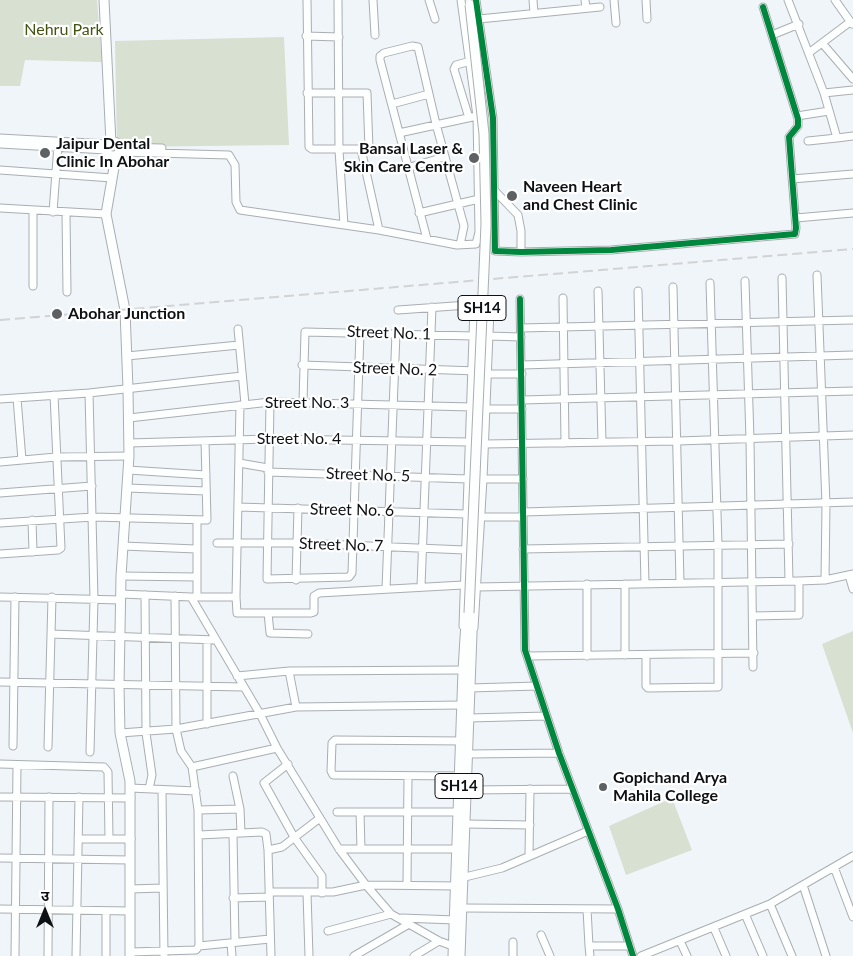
<!DOCTYPE html>
<meta charset="utf-8">
<style>
body{margin:0}
#map{position:relative;width:853px;height:956px;overflow:hidden;background:#f0f5fa;font-family:Lato,"Noto Sans Devanagari",sans-serif}
canvas{display:block}
.north{position:absolute;left:20px;top:886px;width:50px;height:50px;-webkit-text-stroke:4px #fff;paint-order:stroke;rotate:0deg;font-size:14px;font-weight:700;line-height:20px;text-align:center;color:#0e1114}
.north::after{content:'';display:block;margin:auto;width:18px;height:22px;background:#0e1114;clip-path:polygon(50% 0,100% 100%,50% 72%,0 100%)}
</style>
<div id="map">
<canvas width="853" height="956"></canvas>
<div class="north">उ</div>
</div>
<script>
const ctx = document.querySelector('canvas').getContext('2d');
ctx.lineJoin = 'round';
function fillPath(path, color) { ctx.fillStyle = color; ctx.fill(path, 'evenodd'); }
const shape = rows => new Path2D(rows.map(r => 'M' + r).join(''));
function stroke(path, color, width, dash) { ctx.strokeStyle = color; ctx.lineWidth = width; ctx.lineCap = dash ? 'butt' : 'round'; ctx.setLineDash(dash || []); ctx.stroke(path); }
function label(font, color, halo, rows, align = 'center') {
  ctx.font = font + ' Lato,sans-serif'; ctx.lineWidth = 4.5; ctx.setLineDash([]); ctx.textBaseline = 'middle'; ctx.strokeStyle = halo; ctx.fillStyle = color; for (const [text, x, y, turn = 0] of rows) {
    ctx.save(); ctx.translate(x, y); ctx.rotate((+turn || 0) * Math.PI / 180); ctx.textAlign = isNaN(turn) ? turn : align; if (halo) ctx.strokeText(text, 0, 0); ctx.fillText(text, 0, 0); ctx.restore();
  }
}
fillPath(shape([
 [0,0,97,0,102,62,25,60,20,86,0,86],
 [284,37,289,145,117,147,115,41],
 [853,631,853,733,822,644],
 [672,798,692,850,626,875,609,826]
]), '#d7e0d1');
const minor = shape([
 [307,0,309,147,312,149,384,149],
 [338,0,339,150,344,225],
 [373,0,375,35],
 [429,0,435,19],
 [476,0,493,118,495,251,521,252,611,250,795,234,796,228,789,137,798,126,798,119,763,7],
 [533,0,534,13],
 [585,0,586,8],
 [614,0,616,23],
 [646,0,647,19],
 [788,0,824,93,837,138,853,136],
 [835,0,852,24],
 [479,19,600,7],
 [772,35,799,24],
 [306,36,339,37],
 [822,43,850,22],
 [810,52,822,43,853,79],
 [307,93,367,93,369,149],
 [824,93,853,90],
 [392,104,429,94],
 [797,116,829,111],
 [469,118,454,69,456,65,471,61],
 [399,133,477,116],
 [0,138,109,144],
 [808,141,837,138],
 [0,144,106,150],
 [120,147,162,148],
 [361,149,379,230],
 [119,152,229,155,235,165,236,202,240,210,379,230,457,245,476,244,479,232,477,116,461,0],
 [407,168,444,157],
 [0,170,112,178],
 [792,179,853,174],
 [495,191,518,215,521,231,521,252],
 [0,208,106,214],
 [33,210,33,286],
 [53,212,58,145],
 [66,213,67,292],
 [419,213,479,199],
 [796,218,853,213],
 [427,239,380,60,380,56,384,53,412,46,418,47,436,124,464,226,460,245],
 [817,275,826,504,825,580],
 [782,278,789,581],
 [745,281,750,439,753,667],
 [673,287,680,583],
 [598,291,602,442],
 [638,291,645,584],
 [563,298,565,443],
 [520,299,525,650,559,753,618,909,633,956],
 [398,310,468,305,474,307,463,626],
 [521,328,853,320],
 [238,329,245,404],
 [488,336,521,337],
 [127,356,239,345],
 [302,365,477,371],
 [522,365,853,355],
 [487,374,522,374],
 [89,393,94,599,90,752],
 [17,398,22,460],
 [0,399,89,393,242,376],
 [522,400,853,391],
 [270,402,267,579,349,577,352,573,360,332],
 [303,402,305,332,474,336],
 [486,409,522,409],
 [129,418,270,402,472,407,486,403],
 [129,443,268,439,470,442],
 [485,444,678,441,853,435],
 [0,462,56,457,129,456],
 [239,463,268,468],
 [128,470,206,475],
 [268,472,468,479],
 [483,479,523,479],
 [127,488,206,491],
 [0,493,92,486],
 [238,507,466,514],
 [524,512,853,502],
 [481,517,523,517],
 [32,520,33,552],
 [0,523,93,517,207,520,205,441],
 [217,543,298,543,465,550],
 [123,546,196,549],
 [523,549,789,544],
 [0,554,58,550,61,548,54,395],
 [849,575,853,589],
 [121,576,197,577],
 [296,580,298,508],
 [587,584,587,656],
 [625,584,625,655],
 [421,586,432,307],
 [477,587,799,581,825,580,853,574],
 [386,589,396,333],
 [121,594,191,597,260,714,277,748,339,849,366,885,391,914,439,941,458,948],
 [145,595,146,733,152,775,149,789],
 [175,596,176,729,181,751,192,767,198,810,199,946],
 [0,597,121,600],
 [191,597,236,597,240,405],
 [197,597,197,521],
 [236,597,237,613,311,613,314,612,314,596,319,593,463,585],
 [268,613,270,633,308,634],
 [753,616,799,615,799,581],
 [474,628,483,479,490,309],
 [51,634,216,640],
 [207,640,207,724],
 [646,655,646,686,648,688,718,687,718,545,710,283],
 [527,656,754,653],
 [289,671,296,707],
 [237,676,289,671,466,670],
 [0,682,243,687],
 [470,688,537,686],
 [469,718,546,716],
 [120,733,176,729,296,707,462,705],
 [13,746,15,597],
 [48,747,52,597],
 [469,754,559,753],
 [0,764,104,767,108,772,109,839],
 [288,764,264,783,294,837,322,876,322,893],
 [192,767,277,748],
 [462,776,333,775,331,771,332,743,335,740,465,741],
 [130,788,196,791],
 [162,790,164,956],
 [468,790,572,789],
 [0,797,131,798],
 [240,809,241,833],
 [198,810,240,809,233,776],
 [337,812,461,812],
 [360,812,361,849],
 [466,824,530,825],
 [233,834,235,942],
 [199,835,262,832,266,834,268,850,282,847,320,818],
 [78,839,131,839],
 [339,849,461,849],
 [268,850,271,956],
 [529,856,530,789],
 [0,858,130,860],
 [834,867,853,917],
 [465,877,502,868,588,831],
 [407,885,408,776],
 [803,885,826,956],
 [130,889,162,888],
 [269,892,333,892,366,885,459,886],
 [307,893,309,956],
 [233,898,269,897],
 [770,904,792,956],
 [463,908,618,909],
 [0,909,130,911],
 [587,909,589,946],
 [106,911,106,956],
 [745,914,763,956],
 [402,918,455,920],
 [714,928,726,956],
 [328,931,391,914],
 [541,935,550,956],
 [680,941,687,956],
 [513,942,513,956],
 [231,943,232,956],
 [130,952,196,950,199,946,270,939],
 [15,956,17,765],
 [48,956,49,797],
 [76,956,79,797],
 [354,956,409,924],
 [414,956,439,941],
 [590,956,589,946,630,946],
 [641,956,770,904,853,856]
]);
const major = shape([
 [104,0,111,143],
 '106 149a7 7 0 1 1 14 0a7 7 0 1 1-14 0Z',
 [116,156,106,214,125,310,128,389,129,456,121,576,119,686,120,733,130,781,130,956],
 [453,956,463,670,466,622,469,613],
 [460,956,472,633,472,622,469,618]
]);
stroke(minor, '#aaaeb1', 9);
stroke(major, '#aaaeb1', 11);
stroke(minor, '#fdfefe', 7);
stroke(major, '#fdfefe', 9);
stroke(shape([
 [0,320,853,249]
]), '#d2d3d5', 2, [10, 5]);
const majorBridge = shape([
 [469,613,486,224,484,134,470,5]
]);
stroke(majorBridge, '#aaaeb1', 11, []);
stroke(majorBridge, '#fdfefe', 9);
stroke(shape([
 [476,0,493,118,495,251,521,252,611,250,795,234,796,228,789,137,798,126,798,119,763,7],
 [520,299,525,650,559,753,618,909,633,956]
]), '#00873e', 6);
for (const [x, y, r, color] of [
 [45,153,6,"#5d6164"],
 [474,158,6,"#5d6164"],
 [512,196,6,"#5d6164"],
 [57,314,6,"#5d6164"],
 [603,787,5,"#5d6164"]
]) { const dot = new Path2D(); dot.arc(x, y, r, 0, 2 * Math.PI); ctx.fillStyle = color; ctx.fill(dot); stroke(dot, '#fff', 2); }
for (const [x, y, w] of [
 [482,308,48],
 [459,786,48]
]) { const box = new Path2D(); box.roundRect(x - w / 2, y - 12.5, w, 25, 4); ctx.fillStyle = '#fff'; ctx.fill(box); stroke(box, '#0e1114', 1); }
label('bold 15px', '#0e1114', null, [
 ["SH14",482,308],
 ["SH14",459,786]
]);
label('16px', '#425412', '#fff', [
 ["Nehru Park",64,30]
]);
label('bold 16px', '#0e1114', '#fff', [
 ["Jaipur Dental",56,144],
 ["Clinic In Abohar",56,162],
 ["Bansal Laser &",463,149,"right"],
 ["Skin Care Centre",463,167,"right"],
 ["Naveen Heart",523,187],
 ["and Chest Clinic",523,205],
 ["Abohar Junction",68,314],
 ["Gopichand Arya",613,778],
 ["Mahila College",613,796]
], 'left');
label('16px', '#0e1114', '#fff', [
 ["Street No. 1",389,333,2],
 ["Street No. 2",395,369,2],
 ["Street No. 3",307,403],
 ["Street No. 4",299,439],
 ["Street No. 5",368,475,2],
 ["Street No. 6",352,510,1],
 ["Street No. 7",341,545,2]
]);
</script>
